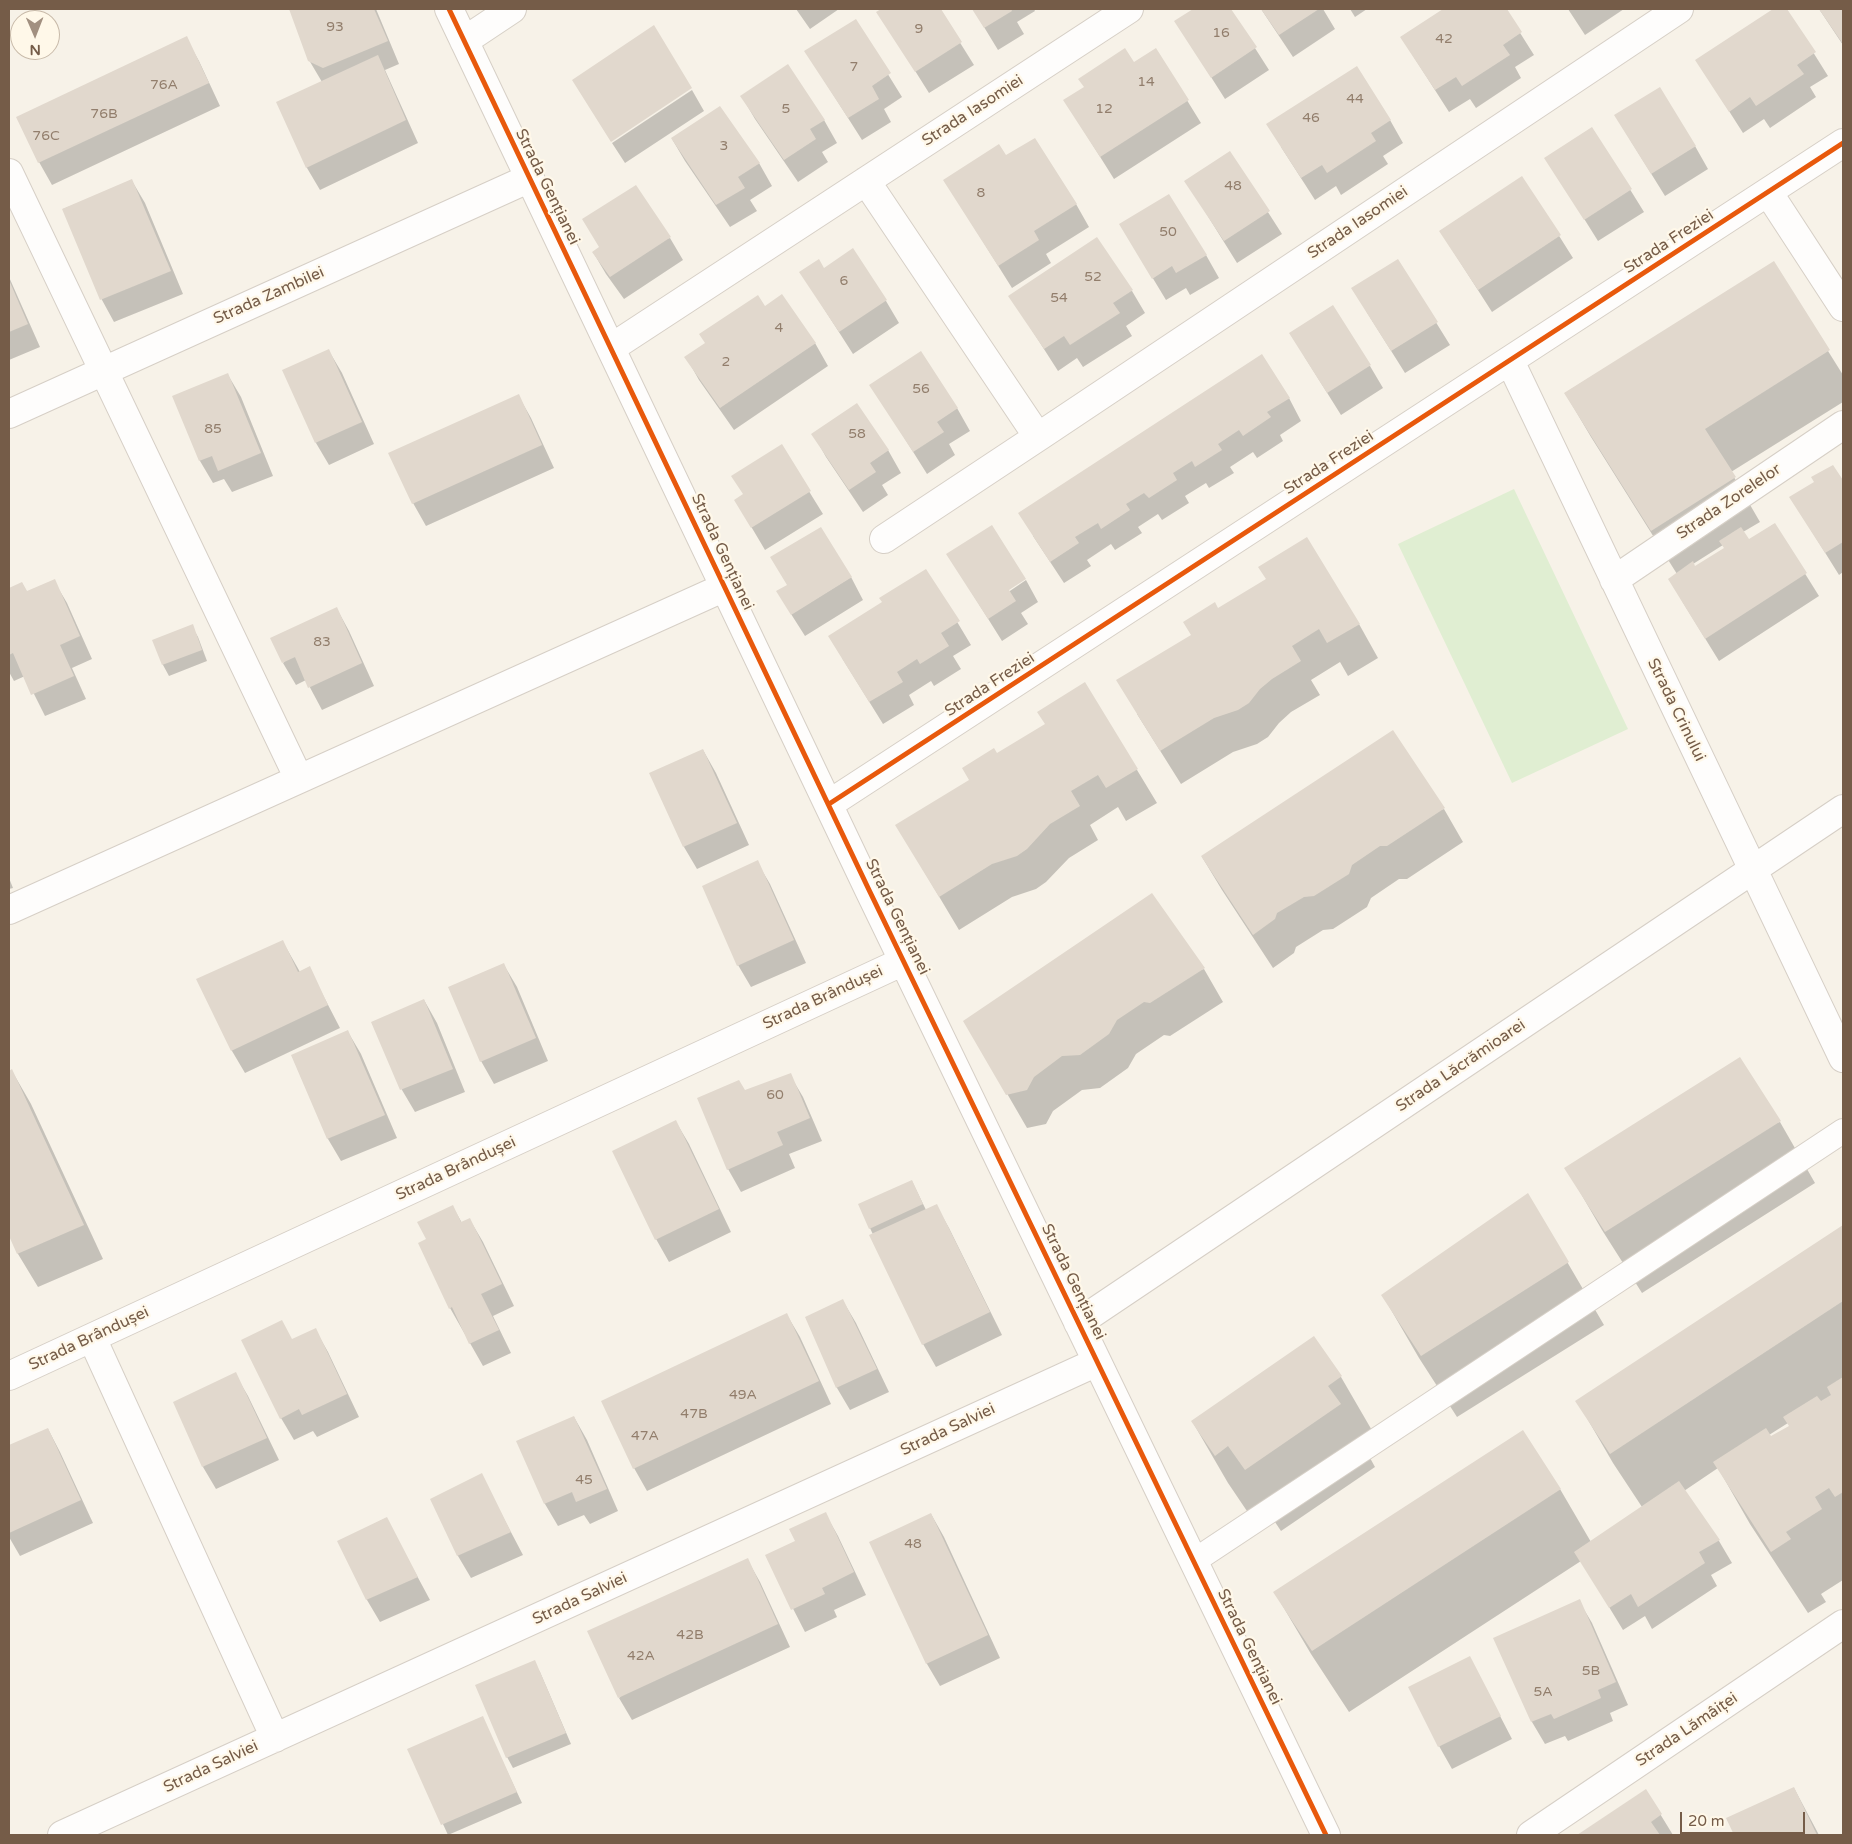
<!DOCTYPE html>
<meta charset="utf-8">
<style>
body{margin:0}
#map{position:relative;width:1852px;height:1844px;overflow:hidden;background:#f7f2e8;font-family:"Varela Round",sans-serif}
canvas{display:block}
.frame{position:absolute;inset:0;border:10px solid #755c48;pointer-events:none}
.north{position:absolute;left:10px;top:10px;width:50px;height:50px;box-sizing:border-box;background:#fff8e9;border:1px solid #c8baa9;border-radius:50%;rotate:179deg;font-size:14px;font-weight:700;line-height:20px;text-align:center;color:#755c48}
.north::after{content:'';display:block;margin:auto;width:18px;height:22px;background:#a29080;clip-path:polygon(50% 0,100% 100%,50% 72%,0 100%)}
.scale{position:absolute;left:1680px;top:1812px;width:125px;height:22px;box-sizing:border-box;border:2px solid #755c48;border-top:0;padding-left:6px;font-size:15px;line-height:18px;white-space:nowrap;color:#755c48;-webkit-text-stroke:4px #fff8e9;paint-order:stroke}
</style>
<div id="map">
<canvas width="1852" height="1844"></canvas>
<div class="frame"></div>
<div class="north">N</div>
<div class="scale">20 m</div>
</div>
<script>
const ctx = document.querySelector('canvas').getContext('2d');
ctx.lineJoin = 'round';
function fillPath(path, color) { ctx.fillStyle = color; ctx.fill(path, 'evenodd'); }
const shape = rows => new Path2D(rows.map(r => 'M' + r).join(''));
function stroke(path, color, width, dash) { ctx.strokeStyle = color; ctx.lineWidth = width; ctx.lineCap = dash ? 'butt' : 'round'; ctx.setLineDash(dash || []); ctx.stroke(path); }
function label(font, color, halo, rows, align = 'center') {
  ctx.font = font + ' "Varela Round",sans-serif'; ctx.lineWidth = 4.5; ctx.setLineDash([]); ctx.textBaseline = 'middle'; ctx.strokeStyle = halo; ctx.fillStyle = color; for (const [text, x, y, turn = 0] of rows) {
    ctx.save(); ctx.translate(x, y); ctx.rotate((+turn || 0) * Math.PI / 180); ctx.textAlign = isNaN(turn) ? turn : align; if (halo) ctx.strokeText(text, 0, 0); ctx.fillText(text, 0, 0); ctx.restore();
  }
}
fillPath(shape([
 [1514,489,1628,729,1512,783,1398,544]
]), '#e0eed2');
fillPath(shape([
 [290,9,376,9,399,64,385,70,418,143,320,190,307,168,278,103,322,82,309,60],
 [796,9,839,9,810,29],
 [883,9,939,9,974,65,929,93,878,12],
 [973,9,1034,9,1035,11,1017,22,1024,34,998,50],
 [1195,9,1230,9,1269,70,1225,99,1176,22],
 [1261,9,1323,9,1335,29,1293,57],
 [1350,9,1367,9,1355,17],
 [1445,9,1505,9,1534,55,1515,67,1521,78,1476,108,1470,99,1449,112,1401,37],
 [1568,9,1624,9,1585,35],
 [1776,9,1786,9,1828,76,1810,87,1816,97,1770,128,1764,119,1743,133,1697,61],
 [1819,9,1843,9,1843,45],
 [855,21,902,97,884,109,891,122,862,140,806,52],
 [186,38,199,61,220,106,52,185,39,162],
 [1156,50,1201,123,1114,179,1065,101,1085,88,1134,64],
 [692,90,704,111,625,163,612,143],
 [742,97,824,120,837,143,822,152,828,162,798,182,755,119],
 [1390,120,1403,143,1383,156,1388,164,1341,195,1336,186,1315,200,1281,147],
 [1592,128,1644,212,1598,241,1546,158],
 [1629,138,1695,146,1708,169,1665,196],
 [672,139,759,163,772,186,750,200,757,211,730,227,685,161],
 [1230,153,1282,234,1237,263,1186,181],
 [1006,157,1076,204,1089,227,1046,254,1051,263,1012,288,945,181],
 [1522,177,1573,258,1492,312,1440,231],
 [132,181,145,203,183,294,114,322,102,300,63,209],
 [670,238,683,260,624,299,606,274,593,252],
 [1134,247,1206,255,1219,278,1190,295,1186,288,1166,300],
 [1398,261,1450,345,1405,373,1366,311],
 [1773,263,1843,375,1843,402,1731,472,1760,522,1743,532,1748,541,1774,524,1819,596,1719,661,1682,601,1677,574,1591,437,1565,393],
 [1723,545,1725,549,1695,567,1693,564],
 [824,269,886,301,899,323,853,354,801,273],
 [9,277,40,347,9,360],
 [1132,291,1145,313,1126,326,1132,336,1083,367,1077,358,1058,371,1010,296],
 [765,307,815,343,828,366,734,430,699,380,686,357],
 [329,351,342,373,374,444,329,465,316,443],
 [1304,356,1370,366,1383,388,1341,415],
 [228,375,241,397,273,476,232,492,224,479,213,483,200,461,174,396],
 [871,385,957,408,970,431,949,444,955,455,927,474],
 [518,395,531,418,554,468,426,526,413,503],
 [1289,398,1301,421,1280,435,1283,441,1257,458,1253,452,1230,467,1234,473,1209,488,1206,483,1185,496,1189,503,1162,520,1158,514,1138,527,1142,533,1115,550,1111,544,1087,560,1091,566,1064,583,1033,536],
 [813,434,888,450,901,473,882,485,888,495,863,512,826,457],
 [781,446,823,514,765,550,749,523,744,495],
 [1833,466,1843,482,1843,572,1839,575,1791,498,1816,483],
 [948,555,1004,595,1026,580,1038,602,1021,613,1028,624,1002,641],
 [926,570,971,645,953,656,961,669,934,686,931,681,909,695,914,705,883,724,842,658,883,602],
 [851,577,863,600,805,636,791,614],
 [1267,579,1359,624,1378,658,1348,676,1340,662,1311,680,1320,695,1291,712,1279,723,1268,737,1257,744,1233,752,1181,784,1137,714,1192,635,1218,610],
 [54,581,67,603,92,659,72,668,86,699,45,716,25,676,14,681,9,672,9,589,22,583,27,592],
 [337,609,349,631,374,686,322,710,306,680,296,685,283,663],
 [192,626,198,637,207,661,169,676,163,665,154,640],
 [1085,684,1157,803,1126,821,1118,807,1090,825,1098,840,1069,858,1046,882,1036,889,1012,897,959,930,897,826,970,781,997,755,1046,725],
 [703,750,716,773,749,845,697,869,684,847],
 [1444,809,1463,842,1407,879,1399,879,1371,898,1367,907,1333,929,1323,930,1296,947,1294,953,1273,968,1222,890,1202,857],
 [757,862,770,884,806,963,751,987,738,965],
 [9,878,13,888,9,889],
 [283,942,300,972,309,968,340,1028,245,1073,232,1051,198,979],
 [504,965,517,987,548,1061,494,1084,481,1061],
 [1204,969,1223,1002,1170,1036,1164,1035,1136,1054,1128,1068,1100,1088,1082,1090,1053,1111,1046,1124,1027,1128,965,1021],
 [424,1000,437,1023,465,1092,415,1112,402,1090,372,1023],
 [348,1032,361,1054,397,1138,341,1161,328,1139,292,1056],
 [12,1071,31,1104,103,1259,38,1287,18,1254,9,1233,9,1072],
 [790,1075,803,1097,822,1141,789,1154,795,1168,741,1192,728,1169,744,1092],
 [676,1122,689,1144,731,1232,669,1262,656,1239],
 [1780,1122,1815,1183,1642,1293,1602,1230,1566,1168],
 [912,1181,926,1210,936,1205,949,1228,1002,1335,936,1367,923,1344,870,1228],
 [1528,1195,1604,1325,1457,1417,1419,1358,1383,1296],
 [453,1207,462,1223,470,1220,483,1242,514,1306,493,1316,511,1353,483,1366,450,1308,428,1240],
 [1843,1227,1843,1580,1821,1594,1826,1602,1808,1613,1750,1524,1718,1468,1684,1491,1719,1541,1732,1563,1711,1575,1717,1586,1652,1629,1645,1616,1623,1630,1581,1561,1349,1712,1311,1654,1275,1593,1560,1489,1591,1542,1642,1507,1613,1463,1577,1401],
 [1788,1423,1790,1426,1771,1438,1769,1435],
 [843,1301,856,1323,889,1392,850,1410,837,1388,806,1318],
 [787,1315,800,1337,831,1404,647,1491,634,1468],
 [315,1329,328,1352,359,1417,317,1437,313,1431,294,1440,281,1418],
 [1314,1338,1341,1377,1377,1439,1364,1447,1375,1467,1281,1531,1265,1507,1251,1517,1228,1483,1192,1421],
 [235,1374,248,1396,279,1460,216,1489,203,1467],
 [574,1417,587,1440,618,1511,590,1524,584,1515,558,1526,545,1504,518,1442],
 [48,1429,60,1452,93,1523,20,1556,9,1537,9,1447],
 [481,1475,523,1555,471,1578,458,1556,432,1500],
 [825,1513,838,1536,866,1595,834,1610,837,1617,805,1632,766,1556,797,1541],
 [931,1514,944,1537,1000,1658,940,1686,927,1664,871,1542],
 [386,1518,430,1600,380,1622,367,1600,339,1541],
 [747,1559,760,1582,790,1647,632,1720,619,1698],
 [1579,1601,1592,1623,1628,1705,1610,1713,1613,1721,1568,1741,1565,1736,1545,1744,1532,1722,1495,1638],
 [1470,1658,1512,1739,1452,1769,1439,1746],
 [534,1662,540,1672,571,1744,513,1768,507,1757],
 [482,1717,522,1803,448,1835,409,1750],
 [1794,1788,1819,1835,1735,1835,1727,1819],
 [1646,1791,1673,1835,1579,1835]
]), '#0003');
fillPath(shape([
 [289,9,374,9,388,41,323,68,308,61],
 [881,9,941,9,962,42,915,72,876,12],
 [972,9,1011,9,1012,11,984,28],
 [1193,9,1231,9,1257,47,1211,78,1174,21],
 [1261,9,1319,9,1279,35],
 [1443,9,1507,9,1522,32,1503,45,1510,55,1462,86,1456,77,1435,90,1400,37],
 [1773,9,1787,9,1816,52,1797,65,1804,74,1756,106,1750,97,1729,112,1695,60],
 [1819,9,1843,9,1843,44],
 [856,19,891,73,872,86,879,99,848,118,804,51],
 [654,25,692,88,611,142,572,80],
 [187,36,209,83,38,163,16,117],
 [1125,48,1134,62,1156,48,1189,100,1100,157,1063,100,1084,87,1078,79],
 [378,55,406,120,306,168,276,102],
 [788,64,825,120,810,129,816,139,784,160,740,96],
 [1357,66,1391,120,1371,133,1376,141,1327,173,1322,165,1301,178,1266,124],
 [1660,87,1696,146,1651,174,1614,115],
 [720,106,760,163,738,177,745,188,716,205,671,138],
 [1592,127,1632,189,1584,220,1544,158],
 [1035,138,1077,204,1034,231,1039,240,998,266,943,180,999,144,1006,155],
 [1230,151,1270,211,1224,241,1184,181],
 [1522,176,1561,235,1478,290,1439,231],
 [132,179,171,271,100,300,62,209],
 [636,185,671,237,610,277,592,252,599,247,582,219],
 [1169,194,1207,255,1176,273,1172,266,1152,279,1119,224],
 [1097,237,1133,290,1113,303,1120,313,1070,345,1064,336,1044,349,1008,296],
 [853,248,887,300,839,332,799,272,819,259,824,268],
 [1398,259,1438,322,1391,351,1351,288],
 [1774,261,1830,350,1705,429,1736,477,1651,531,1564,393],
 [9,280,28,324,9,332],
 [782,294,816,343,720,408,684,357,705,343,699,334,758,295,765,306],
 [1333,305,1371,365,1327,393,1289,333],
 [329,349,362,422,315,443,282,370],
 [921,351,958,408,937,422,944,432,913,452,869,385],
 [1262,354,1290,398,1267,412,1271,417,1243,436,1239,430,1218,444,1222,450,1195,467,1192,461,1173,473,1177,480,1149,498,1144,493,1126,504,1130,510,1101,529,1098,523,1075,537,1079,543,1050,562,1018,513],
 [228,373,261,453,218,471,212,456,199,461,172,396],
 [519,394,542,445,412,504,388,453],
 [857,403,889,450,870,463,876,472,849,490,811,434],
 [782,444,811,491,751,528,734,500,743,494,731,476],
 [1833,465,1843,480,1843,542,1825,553,1789,497,1814,482,1811,477],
 [1775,523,1807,573,1705,639,1668,579,1693,561,1695,566,1724,548,1719,541,1741,527,1749,539],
 [992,525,1026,579,1009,590,1016,601,988,619,946,554],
 [821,527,852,577,791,615,776,591,787,585,770,557],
 [1307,537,1360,624,1327,643,1319,629,1292,646,1301,661,1272,679,1260,689,1249,703,1238,710,1214,718,1160,751,1116,680,1191,635,1183,622,1215,602,1218,608,1266,579,1258,567],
 [926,569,960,621,941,633,949,646,920,664,917,659,897,672,903,682,869,702,828,636,882,602,879,598],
 [55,579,80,636,60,645,74,676,31,695,13,653,9,655,9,588,22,582,27,591],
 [337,607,362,663,308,688,295,657,282,663,270,638],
 [193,624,202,650,162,665,152,640],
 [1085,682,1138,769,1106,788,1098,775,1071,791,1080,806,1050,824,1027,849,1017,856,992,864,939,897,895,825,969,780,962,768,994,748,997,753,1045,724,1037,712],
 [1393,730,1445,808,1387,846,1380,846,1352,865,1349,874,1314,896,1304,897,1277,913,1275,919,1253,935,1201,856],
 [703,749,737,823,683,847,649,773],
 [758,860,794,940,737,966,702,886],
 [1152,893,1205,968,1150,1003,1144,1002,1117,1020,1109,1034,1080,1055,1062,1056,1034,1077,1027,1090,1006,1095,963,1021],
 [283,940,298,972,310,966,328,1005,231,1051,196,979],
 [504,963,536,1038,480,1062,448,987],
 [424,999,453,1069,400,1090,371,1022],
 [348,1030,385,1115,327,1139,291,1055],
 [1740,1057,1781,1121,1605,1232,1564,1168],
 [12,1069,84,1225,17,1254,9,1236,9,1071],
 [791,1073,810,1118,777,1132,783,1145,727,1170,697,1098,739,1080,745,1090],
 [676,1120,719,1209,655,1240,612,1151],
 [912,1180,923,1204,869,1229,858,1204],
 [1528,1193,1569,1262,1421,1356,1381,1295],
 [937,1204,990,1312,922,1345,869,1235],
 [453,1205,461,1222,470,1218,502,1284,481,1294,499,1330,469,1344,452,1307,449,1309,418,1243,426,1239,417,1222],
 [1843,1225,1843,1301,1610,1454,1575,1401],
 [843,1299,877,1369,836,1388,805,1317],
 [787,1313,819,1381,633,1469,601,1401],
 [282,1320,292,1339,316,1328,347,1394,302,1415,299,1409,280,1419,241,1340],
 [1314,1336,1342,1376,1328,1386,1341,1404,1245,1470,1228,1446,1215,1456,1191,1421],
 [236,1372,267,1438,202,1467,173,1402],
 [1843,1377,1843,1492,1835,1497,1829,1488,1815,1497,1822,1509,1786,1532,1791,1539,1771,1552,1713,1462,1766,1428,1771,1436,1789,1426,1783,1417,1817,1396,1821,1401,1831,1395,1827,1387],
 [574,1416,607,1489,576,1502,572,1492,544,1504,516,1441],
 [48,1428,81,1500,9,1533,9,1445],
 [1523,1430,1561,1489,1312,1651,1273,1592],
 [482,1473,511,1532,457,1556,430,1499],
 [1679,1481,1720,1540,1699,1552,1705,1563,1638,1607,1631,1594,1609,1608,1574,1552],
 [826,1512,854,1572,822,1588,825,1594,791,1610,765,1555,795,1541,789,1529],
 [931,1513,988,1635,926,1664,869,1542],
 [387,1517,418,1577,366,1600,337,1541],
 [748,1558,778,1624,618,1698,587,1631],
 [1580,1599,1616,1682,1598,1690,1601,1698,1554,1719,1551,1714,1531,1722,1493,1638],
 [1470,1656,1501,1716,1438,1747,1408,1687],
 [535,1660,566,1733,506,1758,475,1685],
 [483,1716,517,1792,441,1825,407,1749],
 [1794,1787,1817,1835,1734,1835,1726,1818],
 [1646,1789,1662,1814,1651,1822,1660,1835,1577,1835]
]), '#e1d8cd');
const service = shape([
 [1194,1561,1843,1131]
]);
const minor = shape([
 [449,9,870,892,1326,1835],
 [464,41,512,9],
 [9,173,299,779],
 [866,181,1038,437,1679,9],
 [1768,192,1843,307],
 [611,348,1129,9],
 [1510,361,1843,1058],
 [9,414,530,178],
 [884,539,1038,437],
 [1614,580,1843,425],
 [829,804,1843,143],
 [9,910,725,587],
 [1078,1323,1843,809],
 [92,1338,275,1738],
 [9,1376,904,961],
 [62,1835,1097,1362],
 [1531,1835,1843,1624]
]);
stroke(service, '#d6cfc6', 26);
stroke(minor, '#d6cfc6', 30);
stroke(service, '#fefdfc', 24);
stroke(minor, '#fefdfc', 28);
stroke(shape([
 [449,9,870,892,1326,1835],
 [829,804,1843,143]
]), '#e8590c', 5);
label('14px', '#927e6c', null, [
 ["93",335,27],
 ["9",919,29],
 ["16",1221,33],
 ["42",1444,39],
 ["7",854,67],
 ["14",1146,82],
 ["76A",164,85],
 ["44",1355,99],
 ["5",786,109],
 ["12",1104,109],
 ["76B",104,114],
 ["46",1311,118],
 ["76C",46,136],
 ["3",724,146],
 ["48",1233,186],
 ["8",981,193],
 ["50",1168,232],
 ["52",1093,277],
 ["6",844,281],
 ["54",1059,298],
 ["4",779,328],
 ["2",726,362],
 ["56",921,389],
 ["85",213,429],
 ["58",857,434],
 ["83",322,642],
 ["60",775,1095],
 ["49A",743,1395],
 ["47B",694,1414],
 ["47A",645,1436],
 ["45",584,1480],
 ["48",913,1544],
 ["42B",690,1635],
 ["42A",641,1656],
 ["5B",1591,1671],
 ["5A",1543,1692]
]);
label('16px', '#755c48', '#fff8e9', [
 ["Strada Iasomiei",973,111,-33],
 ["Strada Gențianei",547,187,64],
 ["Strada Iasomiei",1358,223,-34],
 ["Strada Freziei",1669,242,-33],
 ["Strada Zambilei",269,296,-24],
 ["Strada Freziei",1329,463,-33],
 ["Strada Zorelelor",1729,502,-34],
 ["Strada Gențianei",722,552,65],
 ["Strada Freziei",990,685,-33],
 ["Strada Crinului",1676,710,64],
 ["Strada Gențianei",897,917,64],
 ["Strada Brândușei",823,998,-25],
 ["Strada Lăcrămioarei",1461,1066,-34],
 ["Strada Brândușei",456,1169,-25],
 ["Strada Gențianei",1073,1282,64],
 ["Strada Brândușei",89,1339,-25],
 ["Strada Salviei",948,1430,-25],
 ["Strada Salviei",580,1599,-25],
 ["Strada Gențianei",1249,1647,64],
 ["Strada Lămâiței",1687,1730,-34],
 ["Strada Salviei",211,1767,-25]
]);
</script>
